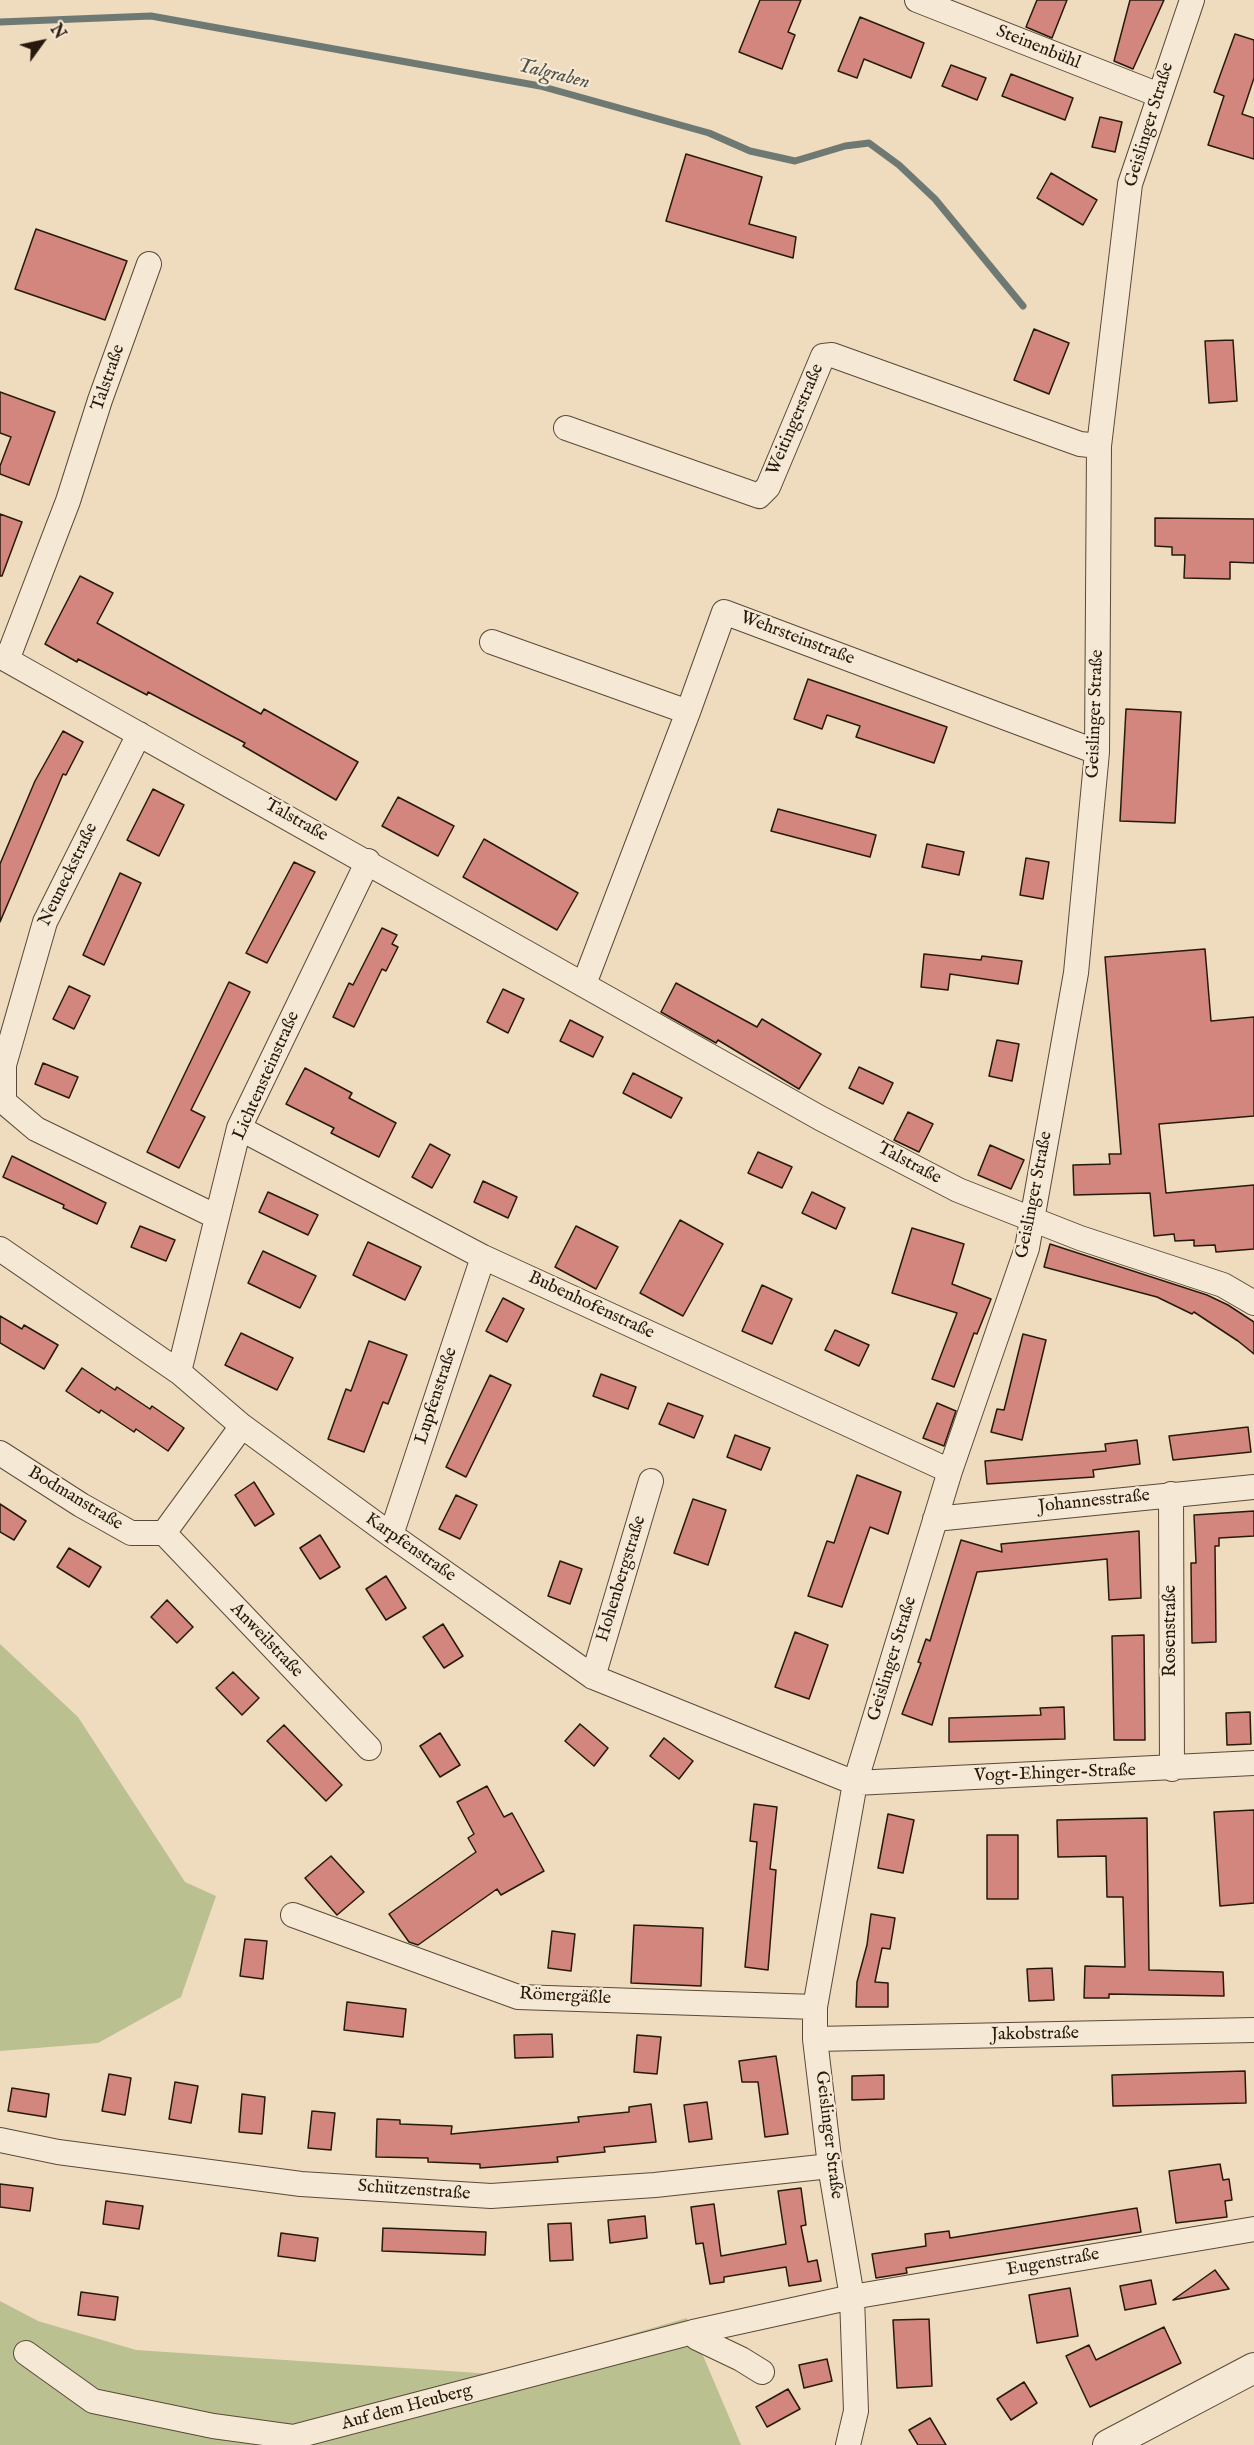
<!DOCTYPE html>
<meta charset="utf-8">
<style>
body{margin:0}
#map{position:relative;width:1254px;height:2445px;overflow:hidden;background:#efdbbd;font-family:"IM FELL English",serif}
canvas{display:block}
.north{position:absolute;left:12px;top:12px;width:60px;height:60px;-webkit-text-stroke:4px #f5e8d4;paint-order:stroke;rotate:57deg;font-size:16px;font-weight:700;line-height:24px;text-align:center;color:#271a0c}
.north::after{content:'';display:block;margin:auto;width:21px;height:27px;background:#271a0c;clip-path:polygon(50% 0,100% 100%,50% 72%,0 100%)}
</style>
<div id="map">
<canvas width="1254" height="2445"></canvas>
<div class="north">N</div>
</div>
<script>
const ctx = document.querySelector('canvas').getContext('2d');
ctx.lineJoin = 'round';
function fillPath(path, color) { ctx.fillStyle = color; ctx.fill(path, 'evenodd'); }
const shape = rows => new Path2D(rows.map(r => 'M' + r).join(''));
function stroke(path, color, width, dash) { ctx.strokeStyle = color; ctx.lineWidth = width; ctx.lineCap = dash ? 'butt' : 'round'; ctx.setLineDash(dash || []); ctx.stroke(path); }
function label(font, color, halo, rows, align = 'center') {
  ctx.font = font + ' "IM FELL English",serif'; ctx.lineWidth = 4.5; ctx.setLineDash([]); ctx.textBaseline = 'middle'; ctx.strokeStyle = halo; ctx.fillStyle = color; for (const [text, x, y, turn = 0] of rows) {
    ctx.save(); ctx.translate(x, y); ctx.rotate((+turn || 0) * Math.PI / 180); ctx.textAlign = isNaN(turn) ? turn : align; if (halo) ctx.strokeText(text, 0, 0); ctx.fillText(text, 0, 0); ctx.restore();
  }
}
fillPath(shape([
 [0,1644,78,1717,185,1882,216,1896,181,1997,98,2043,0,2051],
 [0,2301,38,2321,136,2350,493,2374,687,2318,741,2445,0,2445]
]), '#bac090');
stroke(shape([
 [0,22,151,16,540,86,709,133,750,151,795,161,845,146,869,143,899,165,935,199,1023,306]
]), '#6e7974', 7);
const building = shape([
 [760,0,801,0,788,32,795,35,782,69,739,52,760,0],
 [1037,0,1067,0,1052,38,1026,27,1037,0],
 [1130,0,1164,0,1133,69,1114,61,1130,0],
 [860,17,924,43,911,78,864,59,857,78,838,71,860,17],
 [1235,34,1254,40,1254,78,1242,114,1254,118,1254,159,1208,145,1224,96,1214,92,1235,34],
 [951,65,986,78,977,100,942,86,951,65],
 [1011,74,1073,98,1065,120,1002,96,1011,74],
 [1100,117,1122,122,1115,152,1092,147,1100,117],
 [686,154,762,177,749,224,796,237,793,258,666,221,686,154],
 [1051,173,1097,200,1083,225,1037,198,1051,173],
 [36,229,127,261,105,320,15,289,36,229],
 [1034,329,1069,343,1049,394,1014,380,1034,329],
 [1233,340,1237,401,1209,403,1205,341,1233,340],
 [0,392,55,412,29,485,0,474,0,466,11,437,0,433,0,392],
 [0,514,22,522,2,576,0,576,0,514],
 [1155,518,1254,519,1254,563,1230,562,1230,579,1184,578,1185,555,1172,555,1172,547,1155,546,1155,518],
 [80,576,113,593,97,623,261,714,264,709,358,762,336,800,243,746,245,743,148,692,147,695,78,659,77,662,45,644,80,576],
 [808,679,947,727,934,763,856,737,860,726,827,715,822,729,794,719,808,679],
 [1126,709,1181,712,1175,823,1120,821,1126,709],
 [63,731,83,742,66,775,63,774,0,922,0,864,35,781,63,731],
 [153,789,184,805,159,856,127,840,153,789],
 [398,797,454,826,438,856,382,826,398,797],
 [778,809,876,835,870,857,771,831,778,809],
 [484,839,578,893,557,930,463,877,484,839],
 [927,844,964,852,959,875,922,867,927,844],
 [1026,858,1049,862,1043,899,1020,895,1026,858],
 [294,862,315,872,267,963,246,953,294,862],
 [120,873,141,883,104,965,83,955,120,873],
 [382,928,397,935,392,944,398,947,386,971,382,969,354,1027,333,1017,349,983,353,985,382,928],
 [1205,949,1211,1021,1254,1017,1254,1116,1159,1124,1166,1193,1254,1185,1254,1249,1216,1252,1215,1245,1194,1246,1194,1240,1175,1241,1174,1234,1154,1236,1150,1193,1074,1195,1073,1165,1110,1164,1109,1154,1121,1154,1105,957,1205,949],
 [924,954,981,960,982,956,1022,961,1018,984,950,974,948,990,921,987,924,954],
 [229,982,250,992,191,1110,205,1117,179,1168,147,1152,229,982],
 [676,983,757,1027,762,1019,821,1054,799,1089,718,1040,716,1043,661,1012,676,983],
 [69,986,90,996,74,1029,53,1019,69,986],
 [503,989,524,999,508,1033,487,1022,503,989],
 [570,1020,603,1037,593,1057,560,1041,570,1020],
 [997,1040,1019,1044,1012,1081,989,1076,997,1040],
 [43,1063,78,1077,69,1098,35,1084,43,1063],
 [859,1067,893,1083,883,1104,849,1088,859,1067],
 [305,1068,352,1093,349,1098,396,1123,379,1157,331,1133,334,1128,286,1104,305,1068],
 [633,1073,682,1098,671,1118,623,1093,633,1073],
 [908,1112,933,1124,919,1152,894,1140,908,1112],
 [430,1144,450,1155,432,1188,412,1177,430,1144],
 [990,1145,1024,1160,1011,1189,978,1175,990,1145],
 [758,1152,792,1167,782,1188,748,1173,758,1152],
 [12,1156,106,1203,97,1224,63,1208,64,1205,3,1177,12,1156],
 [483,1181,517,1197,508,1218,474,1202,483,1181],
 [268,1192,318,1215,308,1235,259,1212,268,1192],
 [812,1192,845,1208,836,1229,802,1213,812,1192],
 [680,1220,723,1244,683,1316,640,1293,680,1220],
 [140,1226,175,1240,166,1261,131,1247,140,1226],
 [576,1226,618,1247,596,1289,555,1267,576,1226],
 [912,1228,964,1244,952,1284,991,1299,977,1334,974,1333,954,1387,932,1379,957,1313,892,1293,912,1228],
 [368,1242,421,1267,405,1300,353,1275,368,1242],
 [1050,1244,1207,1295,1228,1305,1254,1322,1254,1354,1238,1341,1194,1312,1192,1314,1157,1297,1044,1267,1050,1244],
 [263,1251,316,1276,300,1308,248,1283,263,1251],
 [762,1285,792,1299,772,1344,742,1331,762,1285],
 [503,1298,524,1309,507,1342,486,1331,503,1298],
 [0,1316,22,1329,24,1325,58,1345,44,1369,0,1343,0,1316],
 [835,1330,869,1345,859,1366,825,1350,835,1330],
 [241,1333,293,1358,277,1390,225,1365,241,1333],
 [1023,1334,1046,1340,1022,1440,991,1432,997,1409,1004,1410,1023,1334],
 [369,1341,407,1355,388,1404,383,1402,364,1452,328,1439,346,1389,351,1391,369,1341],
 [82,1368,115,1390,117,1387,150,1409,152,1406,184,1428,168,1451,136,1429,134,1432,101,1410,99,1413,66,1391,82,1368],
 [601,1374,636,1387,628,1409,593,1396,601,1374],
 [490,1375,511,1385,466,1477,446,1467,490,1375],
 [668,1403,703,1416,694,1438,659,1424,668,1403],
 [937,1403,956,1411,944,1446,923,1438,937,1403],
 [1248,1427,1251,1452,1173,1460,1169,1436,1248,1427],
 [735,1435,770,1448,761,1470,727,1457,735,1435],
 [1137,1440,1140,1464,1093,1470,1094,1477,987,1484,985,1461,1106,1451,1105,1444,1137,1440],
 [857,1475,901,1492,888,1534,870,1527,842,1607,808,1596,827,1541,834,1543,857,1475],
 [254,1482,274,1514,255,1526,235,1495,254,1482],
 [456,1495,477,1505,460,1539,439,1529,456,1495],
 [693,1499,726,1510,708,1565,674,1553,693,1499],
 [0,1504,26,1521,14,1540,0,1532,0,1504],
 [1254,1511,1254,1536,1219,1538,1219,1546,1215,1546,1216,1642,1192,1643,1191,1563,1196,1563,1194,1515,1254,1511],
 [1139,1531,1141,1598,1109,1600,1107,1559,977,1572,932,1725,902,1714,921,1663,918,1662,926,1639,930,1641,961,1540,1002,1552,1001,1544,1139,1531],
 [320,1535,340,1567,320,1579,300,1548,320,1535],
 [69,1548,101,1567,89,1587,57,1567,69,1548],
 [560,1561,582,1569,570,1604,548,1596,560,1561],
 [386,1576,406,1608,386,1620,366,1589,386,1576],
 [167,1600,193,1627,177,1643,151,1617,167,1600],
 [443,1624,463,1656,444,1668,423,1637,443,1624],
 [795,1632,828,1645,809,1699,775,1687,795,1632],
 [1144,1635,1145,1740,1114,1740,1112,1636,1144,1635],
 [233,1672,259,1698,242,1715,216,1688,233,1672],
 [1064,1707,1065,1739,949,1742,949,1718,1041,1715,1040,1708,1064,1707],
 [1250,1712,1251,1744,1227,1745,1226,1713,1250,1712],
 [580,1724,608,1748,594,1766,565,1741,580,1724],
 [284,1725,342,1785,326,1801,267,1741,284,1725],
 [440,1733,460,1765,440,1777,420,1746,440,1733],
 [664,1738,693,1761,679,1779,650,1756,664,1738],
 [487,1786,504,1817,512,1813,544,1871,501,1895,497,1889,418,1945,409,1942,389,1914,476,1852,468,1838,474,1834,457,1802,487,1786],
 [754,1804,777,1807,770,1869,776,1870,768,1970,745,1967,757,1842,750,1841,754,1804],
 [1254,1810,1254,1903,1220,1906,1214,1812,1254,1810],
 [888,1814,914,1820,903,1873,878,1868,888,1814],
 [1147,1818,1149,1970,1223,1972,1224,1996,1109,1994,1109,1998,1084,1998,1085,1966,1125,1967,1123,1897,1107,1897,1106,1856,1058,1857,1057,1820,1147,1818],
 [987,1835,1018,1835,1018,1899,987,1899,987,1835],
 [331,1856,364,1892,337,1915,305,1878,331,1856],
 [871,1914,895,1918,890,1949,882,1948,875,1982,888,1983,888,2007,856,2007,857,1982,867,1945,871,1914],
 [634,1925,703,1928,701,1986,631,1983,634,1925],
 [552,1931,575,1934,571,1971,548,1968,552,1931],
 [245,1939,267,1941,263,1979,240,1976,245,1939],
 [1052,1968,1054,2000,1029,2001,1027,1969,1052,1968],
 [347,2002,406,2009,403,2037,344,2030,347,2002],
 [552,2034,553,2057,515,2058,514,2035,552,2034],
 [637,2035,661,2037,657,2074,634,2072,637,2035],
 [776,2056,788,2134,765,2137,758,2082,742,2082,739,2061,776,2056],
 [1245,2071,1246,2103,1113,2106,1112,2075,1245,2071],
 [109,2074,131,2078,125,2115,102,2111,109,2074],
 [884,2075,884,2099,852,2100,852,2076,884,2075],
 [175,2082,198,2086,191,2123,169,2119,175,2082],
 [12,2088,49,2094,46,2117,8,2111,12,2088],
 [242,2094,265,2097,262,2134,239,2132,242,2094],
 [707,2102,712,2139,689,2142,684,2105,707,2102],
 [651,2104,656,2142,604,2147,605,2152,557,2157,558,2162,480,2168,480,2164,428,2162,428,2158,376,2157,377,2119,400,2120,400,2124,452,2126,451,2134,579,2122,578,2117,629,2112,629,2107,651,2104],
 [312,2111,335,2113,331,2150,308,2148,312,2111],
 [1220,2164,1223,2180,1229,2179,1232,2200,1225,2201,1227,2217,1176,2223,1169,2171,1220,2164],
 [0,2184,33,2188,30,2211,0,2207,0,2184],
 [801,2188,806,2225,801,2226,808,2262,817,2260,821,2281,789,2286,786,2267,724,2277,724,2282,710,2284,703,2243,696,2244,691,2207,714,2204,721,2256,786,2244,778,2191,801,2188],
 [106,2201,143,2206,139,2229,103,2224,106,2201],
 [1137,2208,1141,2232,906,2268,907,2273,876,2278,872,2254,926,2246,925,2234,949,2231,950,2238,1137,2208],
 [645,2216,647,2238,610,2243,608,2220,645,2216],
 [571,2223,573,2260,550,2261,548,2224,571,2223],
 [383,2228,486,2232,485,2255,382,2251,383,2228],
 [281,2233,318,2238,315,2261,278,2256,281,2233],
 [1215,2270,1229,2289,1173,2300,1215,2270],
 [1151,2280,1156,2304,1125,2310,1120,2286,1151,2280],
 [1070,2288,1078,2336,1037,2343,1029,2295,1070,2288],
 [81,2292,118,2297,115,2320,78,2315,81,2292],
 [929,2319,932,2386,897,2388,893,2320,929,2319],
 [1164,2327,1181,2363,1090,2407,1066,2356,1089,2345,1096,2360,1164,2327],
 [827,2359,832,2381,804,2388,799,2365,827,2359],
 [1024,2382,1037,2403,1011,2420,997,2399,1024,2382],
 [788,2389,800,2409,767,2427,756,2407,788,2389],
 [930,2418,946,2445,918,2445,909,2430,930,2418]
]);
fillPath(building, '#d2867d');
stroke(building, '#271a0c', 1.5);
const minor = shape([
 [917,0,1159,95],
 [566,428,759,496,768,487,823,356,832,355,1080,444,1099,446],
 [492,642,688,712,724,612,1097,752],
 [0,656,820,1118,958,1190,1080,1238,1223,1285,1254,1303],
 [7,660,68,501,100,400,149,264],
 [139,734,45,922,4,1065,4,1102,36,1129,217,1217],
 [584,984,688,712],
 [239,1128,483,1257,950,1471],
 [0,1249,179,1372,242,1426,391,1535,593,1677,855,1783,1254,1763],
 [179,1372,239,1128,368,861],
 [0,1453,81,1505,131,1533,164,1533,242,1426],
 [1171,1494,1172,1769],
 [935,1519,1254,1487],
 [164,1533,369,1748],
 [391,1535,483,1257],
 [593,1677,651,1481],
 [293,1915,518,1997,815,2007],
 [815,2039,1254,2030],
 [0,2140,58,2152,301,2184,491,2196,655,2185,830,2166],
 [693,2332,697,2338,741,2359,762,2372],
 [26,2353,93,2401,213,2426,293,2437,693,2332,852,2297,1254,2229],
 [848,2445,856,2411,852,2297,830,2166,815,2039,815,2007,855,1783,950,1471,1027,1248,1076,973,1097,752,1099,446,1130,184,1192,0]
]);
const tertiary = shape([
 [1108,2445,1254,2368]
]);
stroke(minor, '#594a38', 26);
stroke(tertiary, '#594a38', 32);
stroke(minor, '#f5e8d4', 24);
stroke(tertiary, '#f5e8d4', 30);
label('18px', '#271a0c', '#f5e8d4', [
 ["Steinenbühl",1038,48,22],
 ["Geislinger Straße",1150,125,-73],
 ["Talstraße",109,378,-71],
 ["Weitingerstraße",796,420,-67],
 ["Wehrsteinstraße",797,639,21],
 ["Geislinger Straße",1096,714,-88],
 ["Talstraße",296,821,29],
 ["Neuneckstraße",69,875,-64],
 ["Lichtensteinstraße",267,1076,-66],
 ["Talstraße",909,1164,28],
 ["Geislinger Straße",1035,1195,-79],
 ["Bubenhofenstraße",591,1306,25],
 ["Lupfenstraße",437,1396,-72],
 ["Bodmanstraße",75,1499,31],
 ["Johannesstraße",1094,1502,-6],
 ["Karpfenstraße",410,1548,35],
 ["Hohenbergstraße",622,1579,-73],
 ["Rosenstraße",1171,1631,-90],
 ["Anweilstraße",266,1641,46],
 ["Geislinger Straße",893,1659,-73],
 ["Vogt-Ehinger-Straße",1055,1774,-2],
 ["Römergäßle",565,1997,3],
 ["Jakobstraße",1035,2035,-1],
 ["Geislinger Straße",828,2135,83],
 ["Schützenstraße",414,2191,4],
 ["Eugenstraße",1053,2263,-10],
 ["Auf dem Heuberg",407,2408,-15]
]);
label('italic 20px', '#505249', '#f5e8d4', [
 ["Talgraben",553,75,14]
]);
</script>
